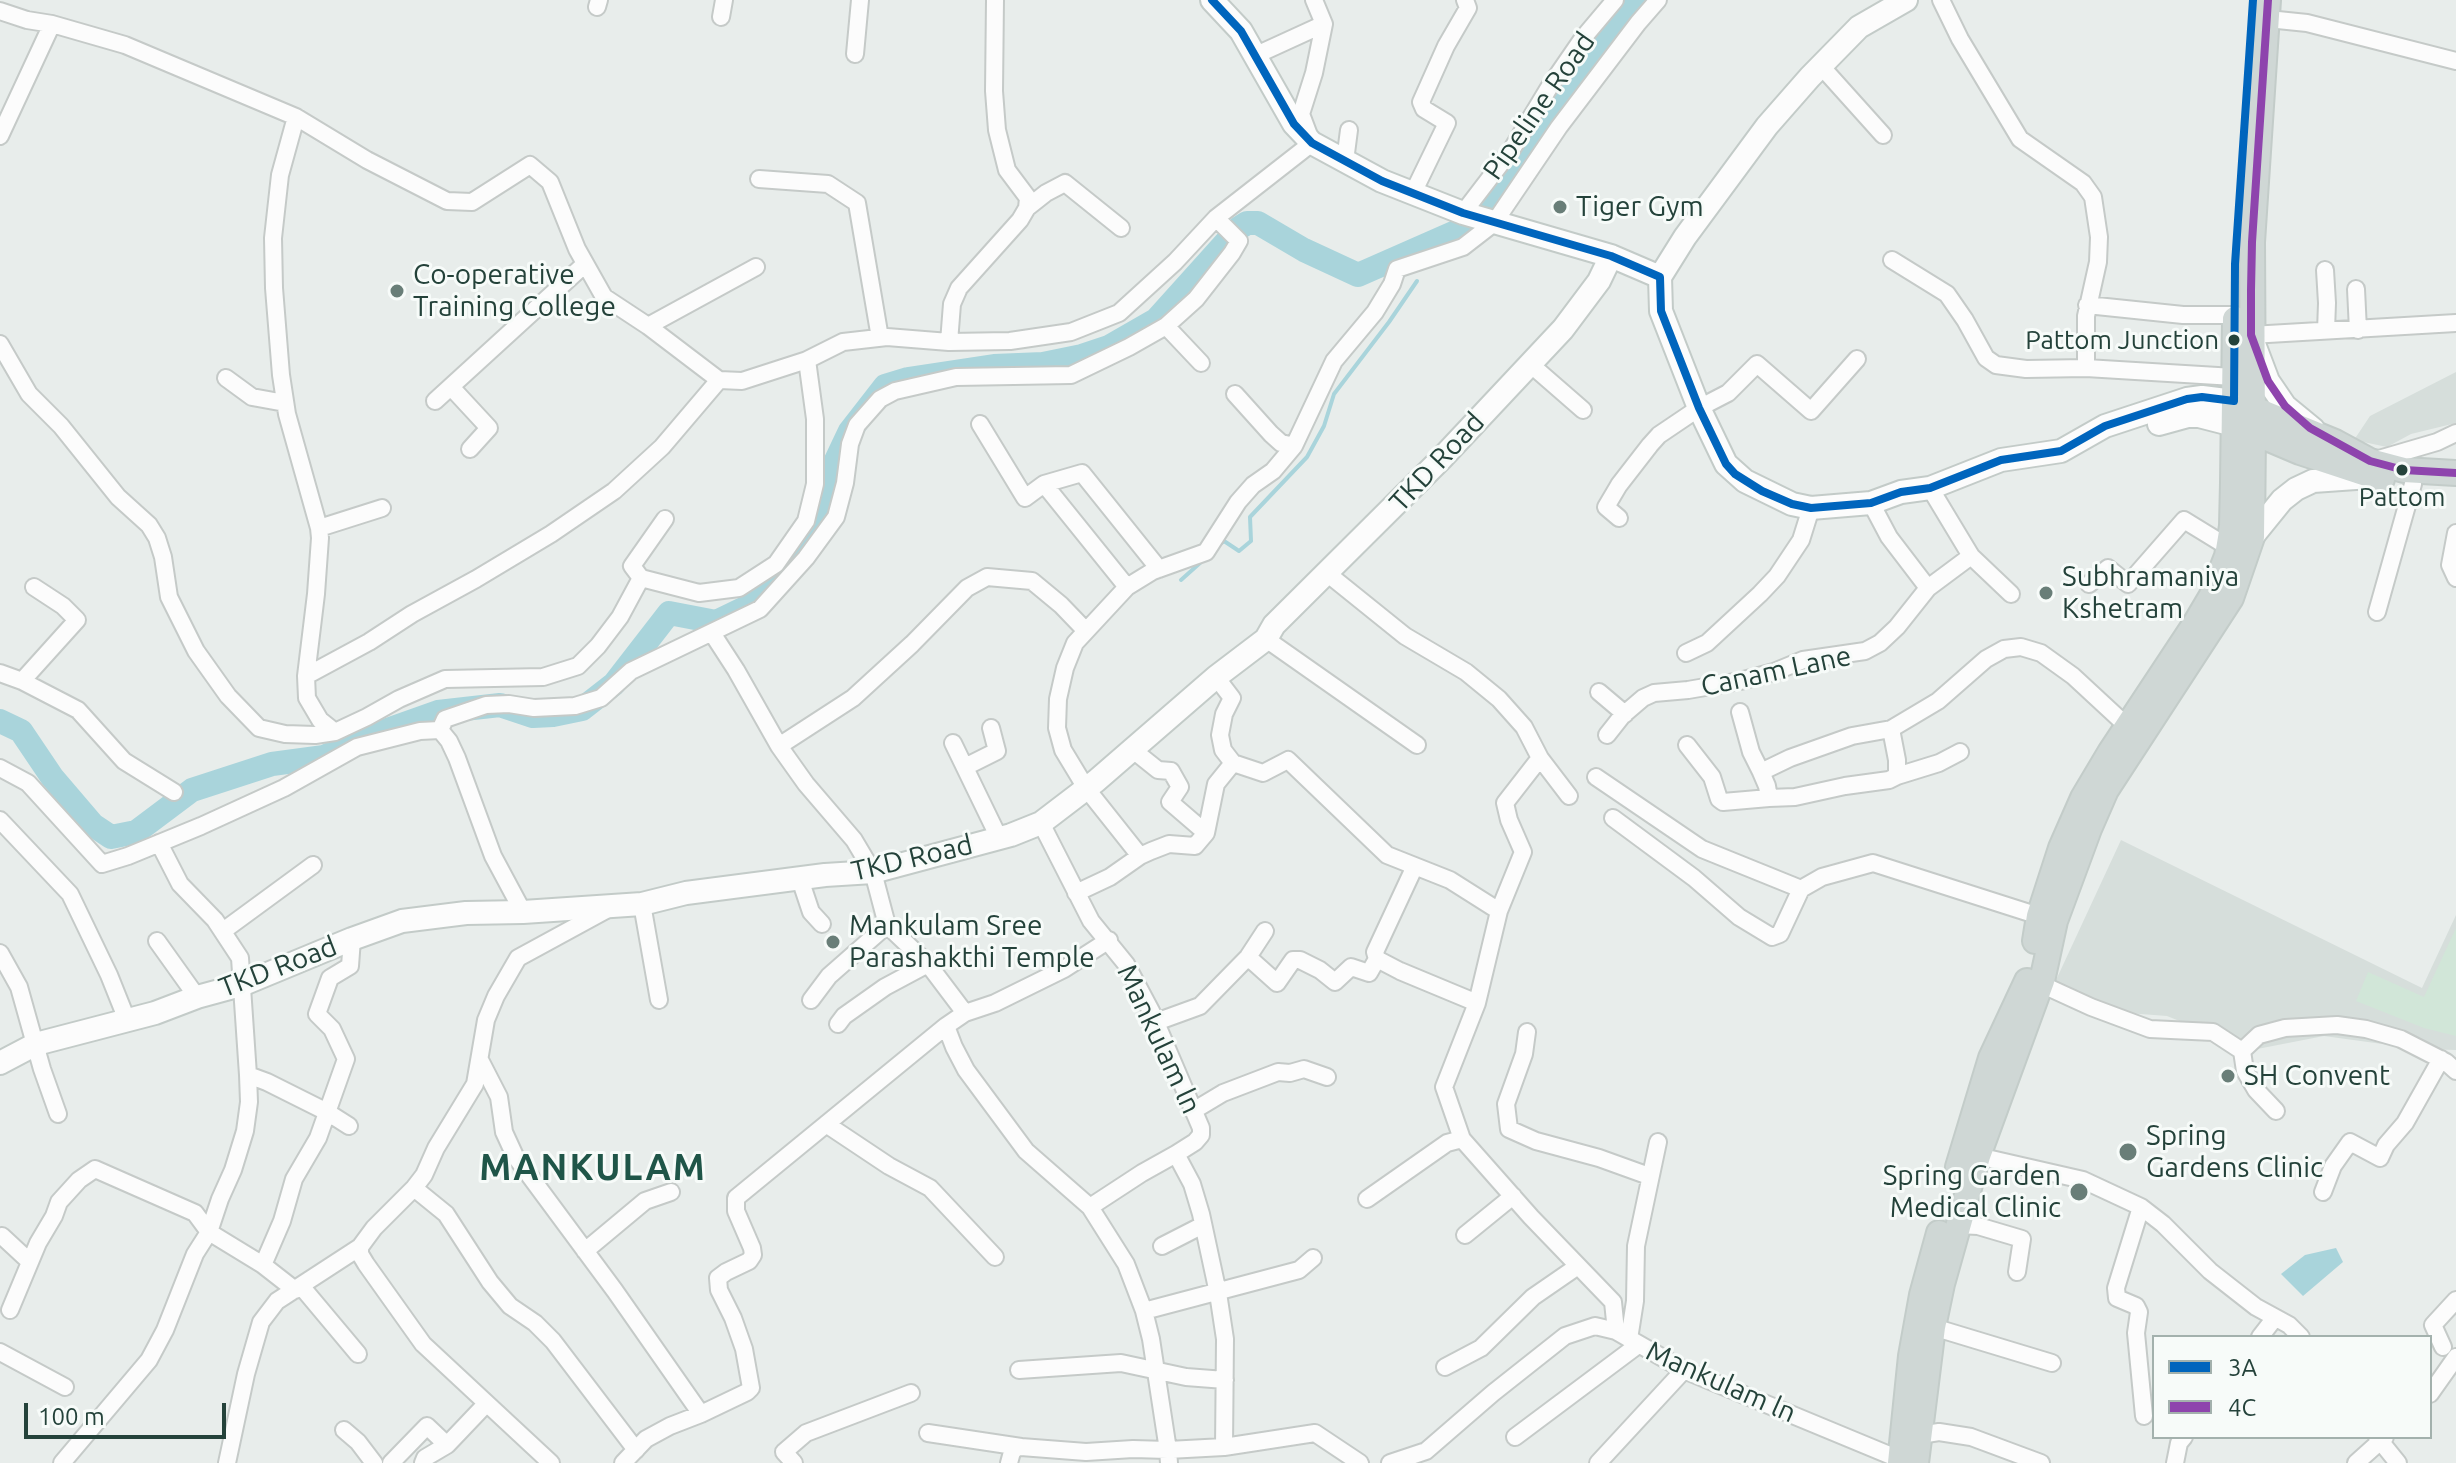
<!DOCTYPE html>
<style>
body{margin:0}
#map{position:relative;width:2456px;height:1463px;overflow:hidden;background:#e8edeb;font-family:Ubuntu,sans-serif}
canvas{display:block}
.legend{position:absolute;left:2152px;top:1335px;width:280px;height:104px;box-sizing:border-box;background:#f7fbf9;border:2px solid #a3b1ad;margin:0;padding:10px 14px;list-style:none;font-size:24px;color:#24423a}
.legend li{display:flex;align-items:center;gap:16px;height:40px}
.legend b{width:40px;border:2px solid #a3b1ad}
.scale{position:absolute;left:24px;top:1403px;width:202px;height:36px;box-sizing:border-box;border:4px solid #24423a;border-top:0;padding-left:10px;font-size:24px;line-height:28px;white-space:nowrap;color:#24423a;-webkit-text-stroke:6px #f7fbf9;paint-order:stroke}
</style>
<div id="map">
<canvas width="2456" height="1463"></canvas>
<ul class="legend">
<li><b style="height:10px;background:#0065bd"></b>3A</li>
<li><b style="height:10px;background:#8e44ad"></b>4C</li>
</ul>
<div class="scale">100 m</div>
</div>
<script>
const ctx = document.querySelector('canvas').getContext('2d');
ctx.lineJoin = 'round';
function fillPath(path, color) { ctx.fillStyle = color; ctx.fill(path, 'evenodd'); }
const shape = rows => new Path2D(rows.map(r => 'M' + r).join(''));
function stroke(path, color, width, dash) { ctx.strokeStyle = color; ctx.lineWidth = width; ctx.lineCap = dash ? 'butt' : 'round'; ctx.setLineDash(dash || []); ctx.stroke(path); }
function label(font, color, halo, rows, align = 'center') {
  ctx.font = font + ' Ubuntu,sans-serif'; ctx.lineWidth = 6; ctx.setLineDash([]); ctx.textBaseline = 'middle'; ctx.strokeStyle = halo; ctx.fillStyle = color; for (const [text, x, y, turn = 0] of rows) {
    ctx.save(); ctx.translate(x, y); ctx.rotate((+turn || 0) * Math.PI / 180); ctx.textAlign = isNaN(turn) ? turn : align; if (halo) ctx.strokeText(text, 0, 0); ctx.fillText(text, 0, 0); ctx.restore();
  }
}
fillPath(shape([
 [2456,372,2456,423,2411,434,2387,447,2354,440,2370,416],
 [2121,840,2422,988,2456,915,2456,1050,2419,1049,2324,1036,2252,1050,2167,1016,2088,1010,2050,993]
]), '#d6dedb');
fillPath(shape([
 [2456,928,2456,1036,2424,1028,2356,1001,2368,972,2424,997]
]), '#d1e6d8');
fillPath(shape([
 [2336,1248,2343,1262,2303,1296,2281,1274,2305,1255]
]), '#a9d4db');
stroke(shape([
 [1218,546,1224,541,1239,551,1251,541,1250,517,1307,457,1324,426,1334,394,1389,322,1417,281],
 [1181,580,1200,563]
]), '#a9d4db', 4);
stroke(shape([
 [1239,228,1247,223,1258,223,1304,250,1358,275,1458,231,1521,159,1550,115,1636,0],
 [0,721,21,731,52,777,93,825,111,837,136,832,192,790,272,764,324,757,359,740,438,712,500,705,533,716,553,715,582,709,614,684,669,613,716,622,745,608,777,578,806,543,822,490,850,431,885,386,908,379,994,366,1043,364,1082,356,1109,347,1156,320,1228,240]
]), '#a9d4db', 24);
const street = shape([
 [1941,0,1960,39,2020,139,2083,183,2093,197,2099,237,2098,262,2086,316,2086,368],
 [597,7,599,0],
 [0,11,27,20,52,24,125,45,296,117,367,160,447,201,472,202,530,165,550,182,577,249,604,297,648,326,719,380,742,381,807,360],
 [721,17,724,0],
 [2268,19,2307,23,2456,61],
 [855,54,860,0],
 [1257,58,1265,51,1324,24],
 [1821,66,1883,135],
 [296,117,280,175,273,238,274,288,281,375,287,414,319,528,320,538,316,594,306,676,307,698,320,720,335,732],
 [0,136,52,24],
 [1345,161,1349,130],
 [759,179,828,184,857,203,880,338],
 [1413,193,1447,123,1424,109,1421,102,1446,46,1468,8,1465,0],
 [1027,208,1046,193,1065,183,1121,228],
 [1463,213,1512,149,1550,86,1583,38,1615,0],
 [1892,260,1947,294,1965,320,1986,358,1996,365,2026,369,2086,368,2234,377],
 [2325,270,2327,303,2326,331],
 [2356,289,2358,330],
 [2087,305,2183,315,2235,315],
 [648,326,756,267],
 [1166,326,1201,363],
 [2251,335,2456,323],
 [949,342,952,304,959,288,1020,220,1027,208,1028,198,1007,170,997,130,994,91,995,0],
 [0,344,29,394,61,426,118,497,149,525,157,538,163,557,169,597,196,651,228,696,259,728,285,734,315,735,335,732,367,717,399,699,445,679,543,677,578,666,598,646,620,617,641,578,699,593,739,588,776,564,806,521,815,484,815,419,807,360,843,342,887,337,949,342,1010,341,1071,332,1119,313,1175,262,1216,218,1312,143,1301,114,1314,73,1324,24,1314,0],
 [1529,363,1583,410],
 [226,378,252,397,285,403],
 [451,387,489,428,470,449],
 [1235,394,1271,434,1281,443,1294,446,1334,361,1375,312,1392,284,1397,269,1463,247,1494,223,1559,127,1638,23,1658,0],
 [435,401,585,264],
 [980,424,1025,498,1044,484,1127,587],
 [2372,461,2437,442,2456,433],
 [1044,484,1082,473,1159,569],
 [1930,488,1971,556,2011,594],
 [1619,518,1606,507,1619,485,1650,445,1659,435,1699,408,1728,393,1757,364,1811,411,1857,359],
 [319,528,382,508],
 [2456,533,2450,565,2456,578],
 [1328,574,1405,636,1466,672,1499,699,1524,727,1540,758,1505,803,1509,820,1523,852,1499,911,1477,1003,1444,1087,1462,1139,1531,1217,1613,1302,1616,1331],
 [641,578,632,566,665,519],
 [2089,584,2108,568,2128,584,2184,520,2228,547],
 [1928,588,1971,556],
 [2377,612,2413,484],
 [1086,631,1061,605,1032,581,987,577,967,588,912,644,853,698,779,746,806,784,854,840,873,872,887,925,928,964,965,1013,946,1026,954,1047,966,1070,1026,1151,1090,1207,1126,1264,1144,1311,1299,1270,1313,1258],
 [712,633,736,670,779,746],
 [1266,639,1417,745],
 [1686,653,1707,643,1760,594,1777,576,1801,540,1811,508],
 [0,673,22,681,78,710,124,761,174,792],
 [306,676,369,642,412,614,476,579,551,534,614,491,662,447,719,380],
 [1216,677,1232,698,1224,714,1220,735,1223,750,1233,763,1263,773,1288,760,1387,855,1450,880,1499,911],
 [22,681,77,620,63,606,34,587],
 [1599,692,1625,714],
 [1740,712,1751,752,1761,772],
 [1891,729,1852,736,1790,758,1761,772,1767,786,1769,798,1795,797,1845,786,1889,780,1897,776],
 [440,730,445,719,486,705,509,704,534,708,575,706,601,698,631,671,760,609,806,558,836,517,845,483,850,444,857,425,880,399,895,391,956,377,1071,375,1129,347,1166,326,1196,299,1232,253,1239,241,1216,218],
 [1607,735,1622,716,1643,698,1654,693,1688,690,1740,681,1774,672,1803,660,1865,651,1880,643,1897,627,1928,588,1889,537,1871,503],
 [953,743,999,838],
 [1687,745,1712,777,1719,799,1723,802,1769,798],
 [1133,750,1158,770,1171,771,1180,787,1170,802,1206,833],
 [1960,752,1939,763,1897,776,1897,760,1891,729,1938,701,1986,659,2004,649,2021,647,2041,653,2073,676,2127,726],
 [1540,758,1569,796],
 [965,767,997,751,991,728],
 [0,768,28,783,102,864,128,856,201,826,284,788,357,747,420,731,440,730,449,741,457,758,493,856,523,912],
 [1596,777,1702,849,1801,889],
 [1613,818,1694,878,1739,917,1772,937,1780,934,1801,889,1822,877,1873,863,2039,916],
 [0,820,70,894,109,975,127,1020],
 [1041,823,1091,921,1126,964,1151,1011,1201,1128,1201,1135,1195,1142,1176,1154,1192,1184,1201,1214,1218,1293,1225,1339,1224,1447,1315,1433,1360,1463],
 [1140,856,1086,788,1063,750,1057,728,1058,699,1065,668,1075,643,1127,587,1153,571,1206,552,1238,502,1253,485,1273,471,1294,446],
 [1415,866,1375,952,1377,959,1400,971,1477,1003],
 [800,879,811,912,822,924],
 [1076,893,1110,877,1140,856,1151,851,1169,844,1195,846,1206,833,1216,784,1233,763],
 [642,904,659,1000],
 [223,931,313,865],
 [157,941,197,997],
 [0,953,19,987,42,1069,58,1114],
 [1248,957,1277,983,1293,960,1300,960,1320,970,1335,982,1351,967,1369,973,1377,959],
 [2032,980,2091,1007,2150,1029,2213,1032,2242,1051,2259,1035,2285,1028,2337,1025,2366,1029,2401,1039,2446,1062,2456,1071],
 [811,1000,829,976,887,925],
 [965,1013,995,1003,1064,969,1109,940],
 [1156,1022,1200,1006,1248,957,1265,931],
 [838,1024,844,1016,885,987,928,964],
 [1527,1032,1524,1054,1506,1104,1509,1129,1536,1141,1599,1158,1649,1176],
 [2242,1051,2245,1071,2256,1090,2276,1111],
 [480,1060,499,1097,504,1132,515,1156,615,1291,701,1414,670,1426,646,1439,623,1463],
 [248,1075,267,1082,327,1112,349,1126],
 [1193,1111,1223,1093,1278,1072,1290,1073,1304,1069,1327,1077],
 [826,1124,889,1166,930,1188,995,1257],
 [1978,1156,2083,1180,2141,1207,2163,1224,2210,1271,2256,1307,2289,1325,2301,1337],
 [414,1188,446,1214,490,1282,510,1306,535,1323,553,1341,636,1450],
 [2323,1192,2333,1166,2350,1142,2380,1158,2386,1145,2405,1123,2441,1059],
 [1367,1199,1447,1143,1462,1139],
 [1090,1207,1142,1173,1176,1154],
 [2141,1207,2116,1288,2117,1298,2136,1306,2139,1312,2136,1333,2144,1416],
 [1958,1225,1978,1226,2022,1239,2017,1272],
 [1465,1235,1513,1196],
 [2,1236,30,1262],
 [1162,1246,1203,1225],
 [585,1251,645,1201,671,1192],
 [263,1265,282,1221,294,1179,318,1138,346,1059,332,1029,317,1014,330,978,350,966,352,939],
 [301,1286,358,1354],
 [10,1310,38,1243,54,1216,59,1202,79,1180,95,1169,195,1213,209,1232,263,1265,295,1290],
 [1933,1327,2052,1363],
 [2260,1337,2274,1319],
 [1629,1339,1635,1301,1636,1246,1658,1142],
 [2443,1347,2433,1325,2456,1300],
 [0,1352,65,1387],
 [1445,1367,1481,1348,1533,1297,1578,1266],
 [1019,1370,1121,1363,1186,1377,1225,1380],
 [2430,1394,2456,1357],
 [701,1414,747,1392,751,1388,744,1349,733,1318,719,1290,718,1278,726,1272,749,1261,753,1255,752,1248,736,1211,736,1198,946,1026],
 [344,1430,358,1442,374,1463],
 [928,1433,1021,1447],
 [1920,1435,1939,1432,1971,1437,2041,1463],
 [1515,1437,1638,1345],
 [2377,1437,2398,1463],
 [62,1463,149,1360,165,1330,195,1254,209,1232,220,1199,233,1170,245,1131,249,1102,248,1075,240,958,215,920,180,884,159,843],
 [227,1463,246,1374,261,1322,277,1301,360,1247],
 [391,1463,427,1426,447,1445,486,1404],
 [423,1463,425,1458,447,1445],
 [551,1463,423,1344,366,1264,360,1254,360,1247,374,1228,414,1188,424,1175,436,1148,475,1084,486,1020,496,996,518,958,608,909],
 [794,1463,784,1452,806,1433,911,1393],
 [1009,1463,1012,1452,1016,1448,1021,1447,1086,1452,1133,1449,1168,1450,1151,1339,1144,1311],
 [1169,1463,1168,1450,1224,1447],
 [1390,1463,1426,1451,1493,1393,1565,1336,1595,1326,1616,1331,1684,1370,1906,1462],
 [1598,1463,1684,1370],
 [2175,1463,2179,1443,2184,1437],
 [2356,1463,2385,1437]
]);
const secondary = shape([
 [1212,0,1241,31,1294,124,1312,143,1382,181,1463,213,1611,256,1660,277],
 [1660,277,1661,311,1699,408,1726,464,1745,481,1792,504,1811,508,1871,503,1901,492,1930,488,2001,460,2061,451,2105,426,2187,399,2202,397,2234,401],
 [1660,277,1685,237,1767,126,1810,77,1859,27,1906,0],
 [2254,344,2268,381,2285,406,2313,429],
 [2159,424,2188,416,2199,416,2234,425],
 [2252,537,2282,500,2296,489,2313,481,2370,477],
 [0,1063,36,1044,155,1013,197,997,241,985,352,939,402,921,466,913,523,912,642,904,686,893,825,875,873,872,1011,835,1041,823,1096,781,1216,677,1266,639,1274,625,1441,459,1563,329,1599,281,1611,256]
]);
const primary = shape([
 [2240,403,2335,442,2370,461,2404,470,2456,473],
 [2241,427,2300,452,2382,479],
 [2035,941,2039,916,2061,848,2083,798,2111,751,2195,624,2211,597,2227,556,2232,526,2233,483,2235,319],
 [1958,1167,1991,1058,2027,981],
 [1900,1463,1911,1356,1922,1295,1939,1233],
 [1916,1463,1933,1327,1942,1284,1978,1156,2042,981,2055,921,2089,829,2106,790,2231,598,2252,537,2253,431,2252,242,2268,0]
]);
stroke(street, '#c5cac8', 20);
stroke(secondary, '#c3cbc8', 26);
stroke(primary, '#c3ccc9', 28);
stroke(street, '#fcfcfc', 16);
stroke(secondary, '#fcfcfc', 22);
stroke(primary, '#cfd7d5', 24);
stroke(shape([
 [1212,0,1241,31,1294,124,1312,143,1382,181,1463,213,1611,256,1660,277,1661,311,1699,408,1726,464,1735,474,1762,491,1792,504,1811,508,1871,503,1901,492,1930,488,2001,460,2061,451,2105,426,2187,399,2202,397,2234,401,2235,264,2253,0]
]), '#0065bd', 8);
stroke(shape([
 [2268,0,2252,242,2251,290,2251,335,2268,381,2285,406,2310,428,2370,461,2404,470,2456,473]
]), '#8e44ad', 8);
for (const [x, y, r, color] of [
 [1560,207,8,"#697e78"],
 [397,291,8,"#697e78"],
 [2234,340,7,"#24423a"],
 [2402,470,7,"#24423a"],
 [2046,593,8,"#697e78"],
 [833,942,8,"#697e78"],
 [2228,1076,8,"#697e78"],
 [2128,1152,10,"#697e78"],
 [2079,1192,10,"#697e78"]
]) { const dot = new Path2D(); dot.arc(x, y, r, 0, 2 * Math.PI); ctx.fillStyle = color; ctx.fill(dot); stroke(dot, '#f7fbf9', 3); }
label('26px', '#24423a', '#f7fbf9', [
 ["Pattom Junction",2219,340],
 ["Pattom",2402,497,"center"]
], 'right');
label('28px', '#24423a', '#f7fbf9', [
 ["Pipeline Road",1539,106,-55],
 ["TKD Road",1437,462,-47],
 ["Canam Lane",1776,671,-12],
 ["TKD Road",912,858,-13],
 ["TKD Road",278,967,-21],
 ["Mankulam ln",1159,1039,65],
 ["Mankulam ln",1721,1382,24]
]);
label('28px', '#24423a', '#f7fbf9', [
 ["Tiger Gym",1576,207],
 ["Co-operative",413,275],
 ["Training College",413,307],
 ["Subhramaniya",2062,577],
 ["Kshetram",2062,609],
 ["Mankulam Sree",849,926],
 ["Parashakthi Temple",849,958],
 ["SH Convent",2244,1076],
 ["Spring",2146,1136],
 ["Gardens Clinic",2146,1168],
 ["Spring Garden",2061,1176,"right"],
 ["Medical Clinic",2061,1208,"right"]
], 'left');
ctx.letterSpacing = '2px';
label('bold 36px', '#1f5548', '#f7fbf9', [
 ["MANKULAM",593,1168]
]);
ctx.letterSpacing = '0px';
</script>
